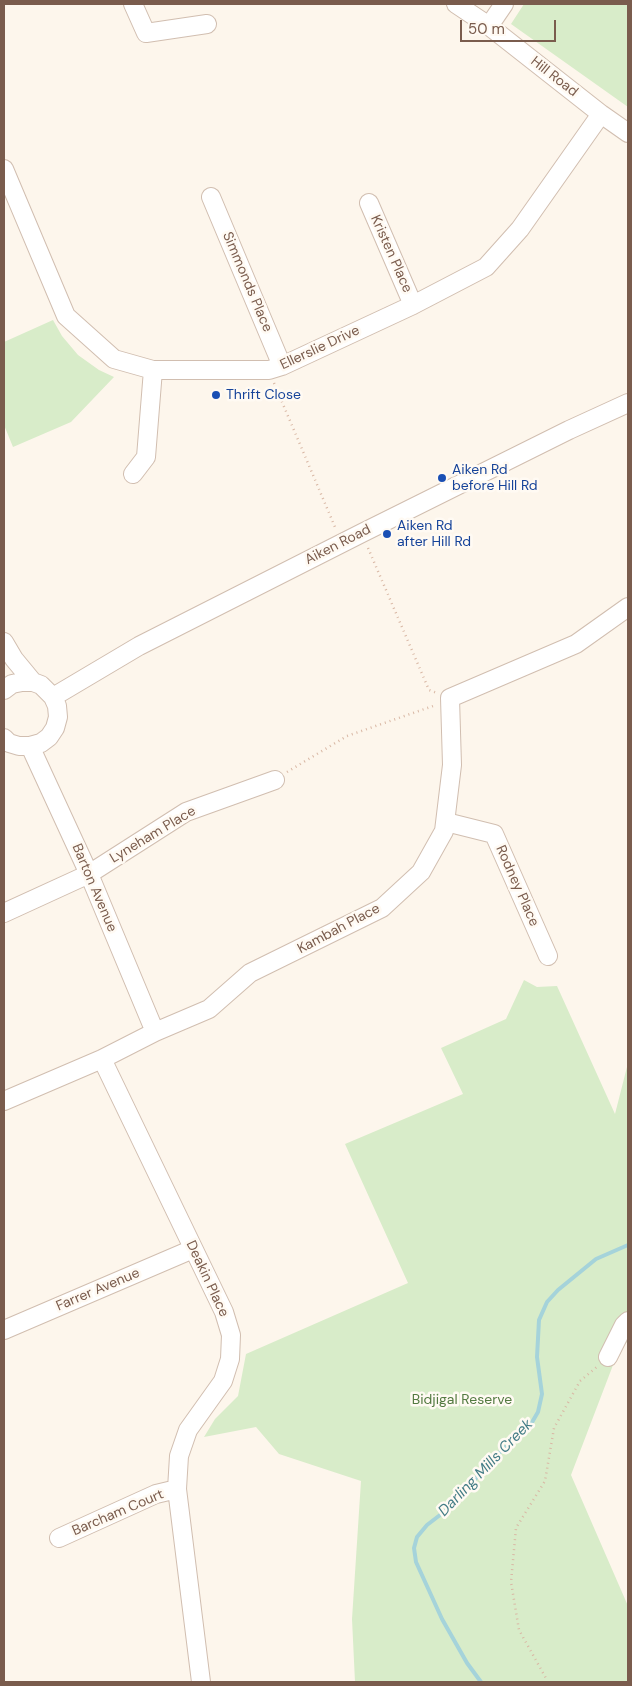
<!DOCTYPE html>
<style>
body{margin:0}
#map{position:relative;width:632px;height:1686px;overflow:hidden;background:#fdf6ec;font-family:"DM Sans",sans-serif}
canvas{display:block}
.frame{position:absolute;inset:0;border:5px solid #7a5c4d;pointer-events:none}
.scale{position:absolute;left:460px;top:20px;width:96px;height:22px;box-sizing:border-box;border:2px solid #7a5c4d;border-top:0;padding-left:6px;font-size:15px;line-height:18px;white-space:nowrap;color:#7a5c4d;-webkit-text-stroke:4px #fffaf3;paint-order:stroke}
</style>
<div id="map">
<canvas width="632" height="1686"></canvas>
<div class="frame"></div>
<div class="scale">50 m</div>
</div>
<script>
const ctx = document.querySelector('canvas').getContext('2d');
ctx.lineJoin = 'round';
function fillPath(path, color) { ctx.fillStyle = color; ctx.fill(path, 'evenodd'); }
const shape = rows => new Path2D(rows.map(r => 'M' + r).join(''));
function stroke(path, color, width, dash) { ctx.strokeStyle = color; ctx.lineWidth = width; ctx.lineCap = dash ? 'butt' : 'round'; ctx.setLineDash(dash || []); ctx.stroke(path); }
function label(font, color, halo, rows, align = 'center') {
  ctx.font = font + ' "DM Sans",sans-serif'; ctx.lineWidth = 5; ctx.setLineDash([]); ctx.textBaseline = 'middle'; ctx.strokeStyle = halo; ctx.fillStyle = color; for (const [text, x, y, turn = 0] of rows) {
    ctx.save(); ctx.translate(x, y); ctx.rotate((+turn || 0) * Math.PI / 180); ctx.textAlign = isNaN(turn) ? turn : align; if (halo) ctx.strokeText(text, 0, 0); ctx.fillText(text, 0, 0); ctx.restore();
  }
}
fillPath(shape([
 [524,4,628,4,628,107,511,24],
 [53,320,62,336,78,355,99,370,114,377,71,422,13,447,4,425,4,342],
 [524,980,537,987,557,986,615,1114,628,1063,628,1341,618,1352,571,1475,628,1606,628,1682,355,1682,352,1619,361,1481,279,1454,256,1427,204,1437,215,1419,238,1396,246,1354,408,1283,345,1144,463,1094,441,1048,506,1019]
]), '#d8ecc9');
stroke(shape([
 [481,1682,467,1663,442,1619,416,1562,414,1548,417,1537,427,1525,457,1502,488,1463,531,1424,538,1412,542,1394,537,1357,539,1320,547,1302,558,1290,596,1259,628,1245]
]), '#a5d3da', 4);
const minor = shape([
 [133,4,146,33,207,24],
 [456,4,489,26,601,114,628,133],
 [489,26,504,4],
 [4,169,66,316,114,359,153,370,269,370,282,366,413,305,486,267,520,229,601,114],
 [211,197,282,366],
 [369,203,413,305],
 [133,474,146,457,153,370],
 [4,642,14,659,33,682],
 [4,690,12,684,22,682,33,682,41,685,53,697,57,706,58,717,55,728,49,737,41,743,30,746,19,746,9,743,4,738],
 [53,697,139,646,362,533,569,430,628,403],
 [30,746,89,874,155,1032],
 [446,822,494,834,548,956],
 [4,913,89,874,186,812,275,780],
 [102,1059,224,1312,231,1335,230,1359,223,1381,188,1430,179,1456,177,1489,201,1682],
 [4,1101,102,1059,155,1032,209,1009,250,973,382,908,421,872,444,831,452,765,450,698,576,644,628,607],
 [4,1330,193,1249],
 [608,1357,624,1325,628,1321],
 [59,1538,156,1494,177,1489]
]);
stroke(minor, '#d1beb0', 20);
stroke(shape([
 [274,383,335,527],
 [368,548,429,690,437,693],
 [287,772,347,736,436,705],
 [547,1682,547,1680,519,1630,511,1582,516,1528,545,1481,554,1428,580,1381,598,1366]
]), '#d9b8a5', 2.5, [1, 4]);
stroke(minor, '#fff', 18);
for (const [x, y, r, color] of [
 [216,395,5,"#1a4fb4"],
 [442,478,5,"#1a4fb4"],
 [387,534,5,"#1a4fb4"]
]) { const dot = new Path2D(); dot.arc(x, y, r, 0, 2 * Math.PI); ctx.fillStyle = color; ctx.fill(dot); stroke(dot, '#fffaf3', 2); }
label('14px', '#7a5c4d', '#fffaf3', [
 ["Hill Road",554,77,38],
 ["Kristen Place",391,254,66],
 ["Simmonds Place",247,282,67],
 ["Ellerslie Drive",320,348,-25],
 ["Aiken Road",338,545,-27],
 ["Lyneham Place",153,835,-31],
 ["Rodney Place",517,886,66],
 ["Barton Avenue",94,888,67],
 ["Kambah Place",339,929,-28],
 ["Deakin Place",207,1279,65],
 ["Farrer Avenue",98,1290,-23],
 ["Barcham Court",118,1513,-23]
]);
label('14px', '#164399', '#fffaf3', [
 ["Thrift Close",226,395],
 ["Aiken Rd",452,470],
 ["before Hill Rd",452,486],
 ["Aiken Rd",397,526],
 ["after Hill Rd",397,542]
], 'left');
label('14px', '#537a41', '#fffaf3', [
 ["Bidjigal Reserve",462,1400]
]);
label('italic 15px', '#437c86', '#fffaf3', [
 ["Darling Mills Creek",486,1468,-46]
]);
</script>
